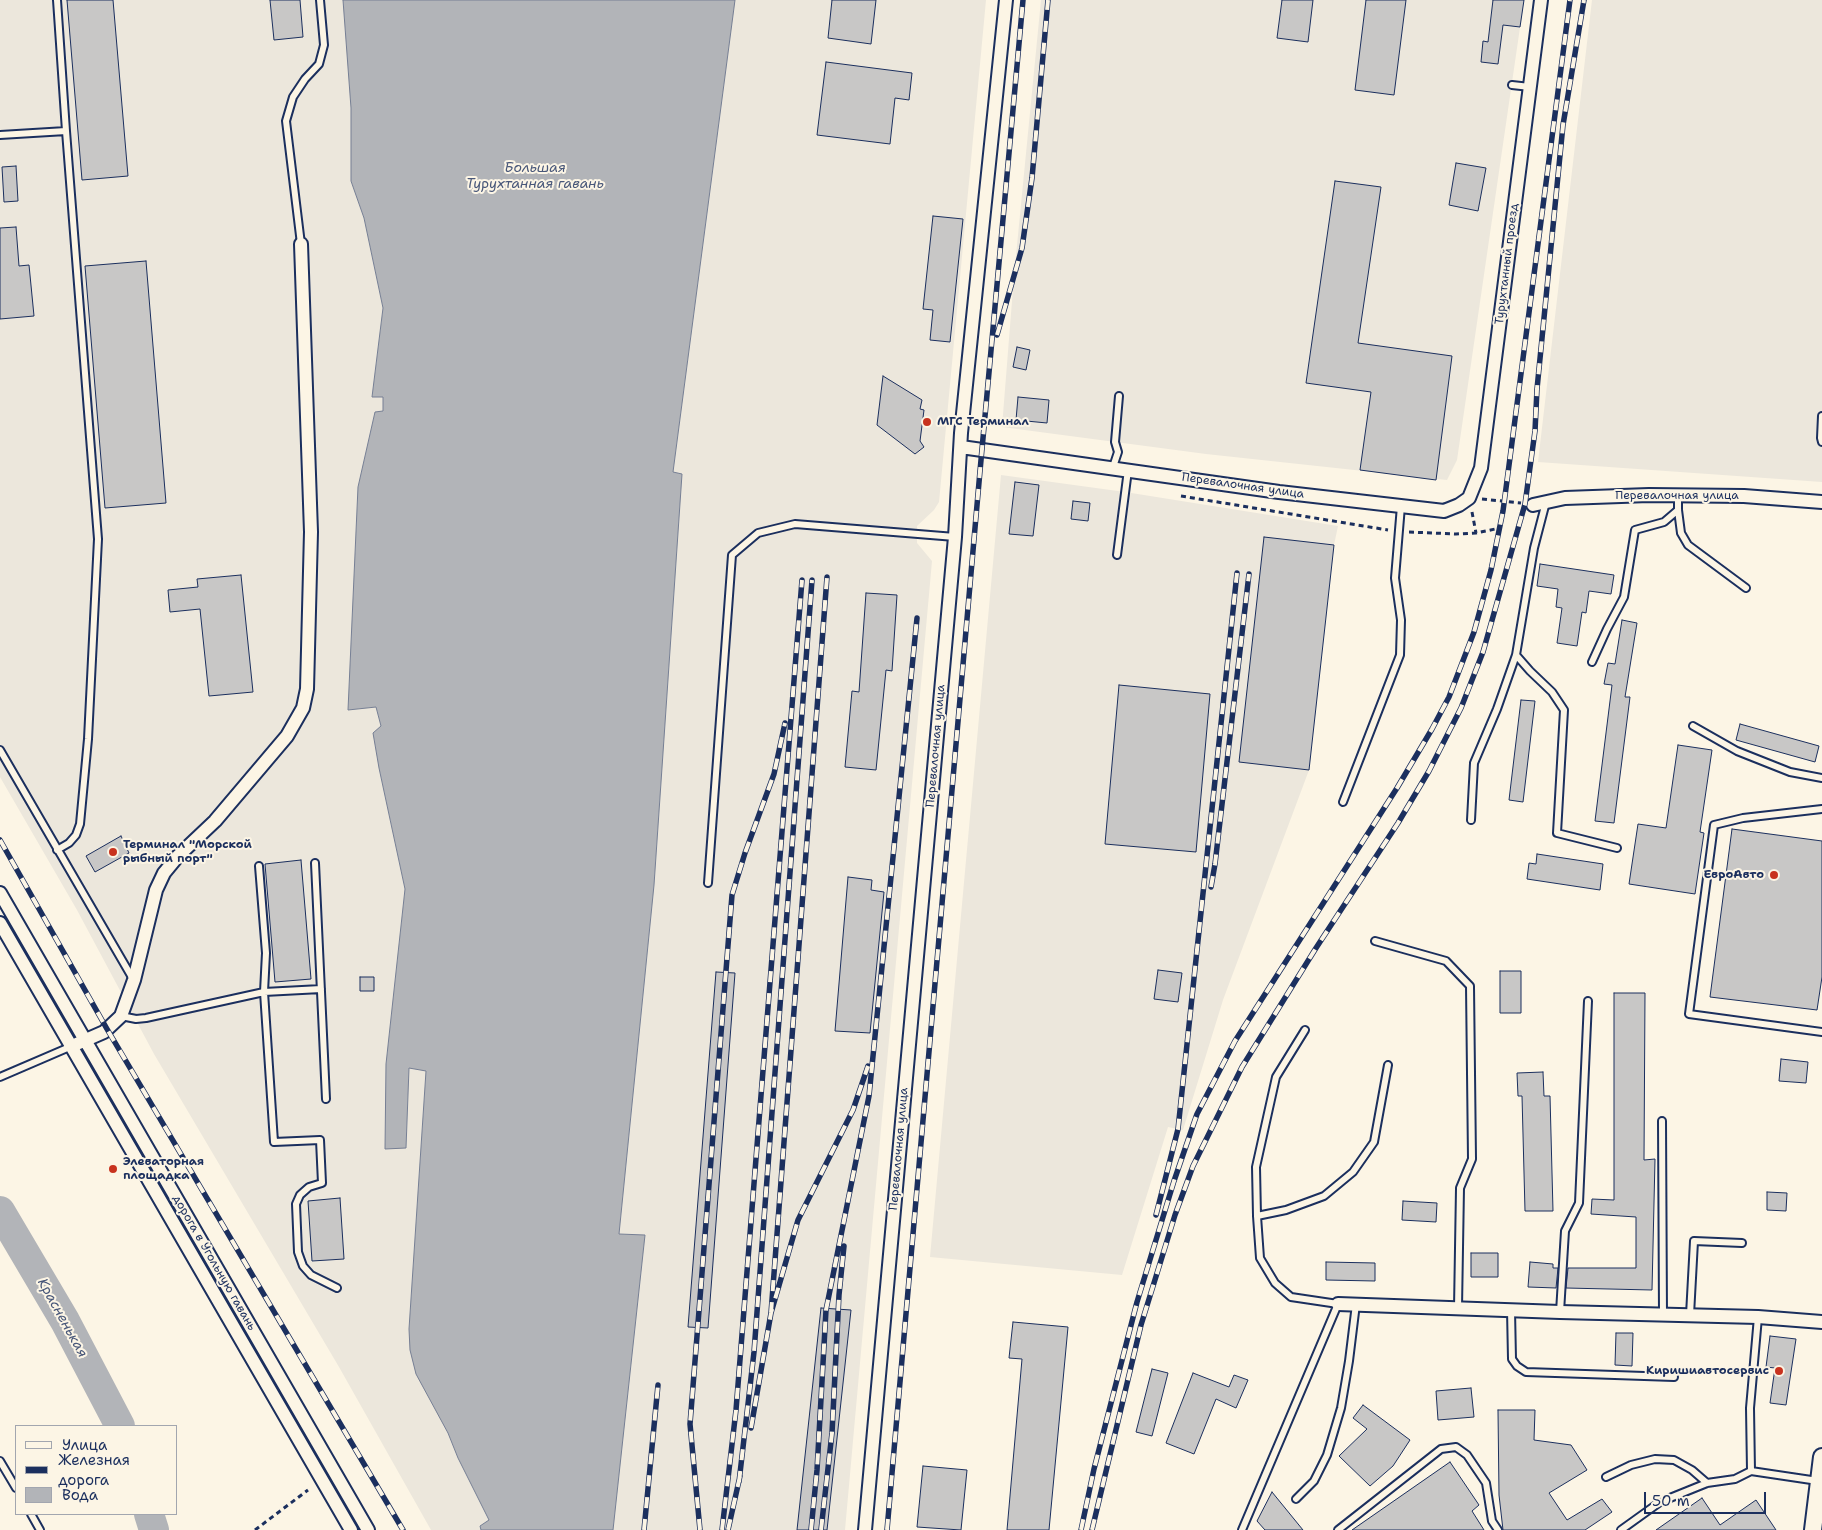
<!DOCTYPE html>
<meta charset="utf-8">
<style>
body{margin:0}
#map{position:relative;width:1822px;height:1530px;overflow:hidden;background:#fcf5e5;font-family:"Shantell Sans",sans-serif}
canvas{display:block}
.legend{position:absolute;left:15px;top:1425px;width:162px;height:90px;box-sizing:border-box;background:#fcf5e5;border:1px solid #a2a6af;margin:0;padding:6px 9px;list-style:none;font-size:15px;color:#1b2f5e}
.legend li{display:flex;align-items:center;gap:10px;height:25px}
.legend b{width:25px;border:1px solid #a2a6af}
.scale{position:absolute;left:1644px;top:1492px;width:122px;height:22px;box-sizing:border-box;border:2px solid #1b2f5e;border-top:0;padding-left:6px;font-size:15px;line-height:18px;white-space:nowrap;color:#1b2f5e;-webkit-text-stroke:4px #fcf5e5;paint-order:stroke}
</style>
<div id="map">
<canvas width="1822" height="1530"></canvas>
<ul class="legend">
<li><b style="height:6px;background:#fcf5e5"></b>Улица</li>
<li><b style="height:6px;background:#1b2f5e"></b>Железная дорога</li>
<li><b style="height:14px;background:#b2b4b8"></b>Вода</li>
</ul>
<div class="scale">50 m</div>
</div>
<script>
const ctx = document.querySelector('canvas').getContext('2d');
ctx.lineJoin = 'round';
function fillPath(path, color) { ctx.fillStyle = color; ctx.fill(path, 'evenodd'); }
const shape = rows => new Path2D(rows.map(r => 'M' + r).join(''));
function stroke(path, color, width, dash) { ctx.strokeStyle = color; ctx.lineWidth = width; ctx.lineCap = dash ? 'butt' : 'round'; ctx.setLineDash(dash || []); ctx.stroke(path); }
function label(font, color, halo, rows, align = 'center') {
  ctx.font = font + ' "Shantell Sans",sans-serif'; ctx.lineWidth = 4; ctx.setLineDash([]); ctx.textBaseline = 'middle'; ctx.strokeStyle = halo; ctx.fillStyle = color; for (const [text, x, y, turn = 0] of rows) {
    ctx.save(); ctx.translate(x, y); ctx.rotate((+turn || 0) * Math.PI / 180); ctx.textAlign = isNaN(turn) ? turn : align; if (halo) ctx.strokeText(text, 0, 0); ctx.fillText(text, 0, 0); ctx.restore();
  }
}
fillPath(shape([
 [0,0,343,0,351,108,351,181,364,218,383,308,372,397,383,397,383,411,375,412,358,488,348,710,376,707,381,726,379,768,405,889,386,1064,406,1148,409,1067,426,1070,409,1329,458,1458,489,1520,480,1526,481,1530,431,1530,339,1367,154,1054,77,910,0,777],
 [735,0,986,0,939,502,934,510,917,526,917,543,932,561,845,1530,613,1530,645,1235,619,1234,654,885,682,474,673,473],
 [1041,0,1524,0,1457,460,1447,480,1206,454,1002,427,1014,276],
 [1592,0,1822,0,1822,482,1538,462],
 [1001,475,1125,492,1338,526,1334,545,1309,770,1223,1000,1183,1130,1168,1127,1122,1275,930,1257]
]), '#ece7dc');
const water = shape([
 [343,0,735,0,673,472,682,474,654,885,619,1234,645,1235,613,1530,481,1530,480,1526,489,1520,458,1458,448,1433,416,1374,410,1350,409,1329,426,1071,409,1068,406,1148,385,1149,386,1064,405,889,379,768,373,733,381,726,376,707,348,710,358,487,375,412,383,411,383,397,372,397,383,308,364,218,351,181,351,108,343,0]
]);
fillPath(water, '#b2b4b8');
stroke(water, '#767f94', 1);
stroke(shape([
 [0,1211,65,1321,120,1426],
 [149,1514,154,1530]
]), '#b2b4b8', 30);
const building = shape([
 [67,0,113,0,128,176,82,180,67,0],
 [270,0,300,0,303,37,274,40,270,0],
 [832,0,876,0,871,44,828,38,832,0],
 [1282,0,1313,0,1308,42,1277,38,1282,0],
 [1366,0,1406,0,1394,95,1355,90,1366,0],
 [1493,0,1524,0,1520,27,1503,25,1498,64,1481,62,1483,41,1488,42,1493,0],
 [826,62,912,73,909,100,895,98,890,144,817,135,826,62],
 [1456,163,1486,168,1478,211,1449,205,1456,163],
 [16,166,18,201,4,202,2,167,16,166],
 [1335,181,1381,187,1358,343,1452,356,1436,480,1360,470,1371,392,1306,383,1335,181],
 [933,216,963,219,950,342,930,340,933,310,923,309,933,216],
 [16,227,19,266,29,265,34,316,0,319,0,228,16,227],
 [146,261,166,503,105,508,85,266,146,261],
 [1017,347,1030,350,1026,370,1013,367,1017,347],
 [883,376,922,400,920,409,924,410,920,441,924,447,915,454,877,425,883,376],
 [1018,397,1049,400,1047,423,1016,420,1018,397],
 [1015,482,1039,485,1033,536,1009,534,1015,482],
 [1073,501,1090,503,1088,521,1071,519,1073,501],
 [1264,537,1334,545,1309,770,1239,762,1264,537],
 [1540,564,1614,575,1611,594,1589,591,1586,613,1582,612,1577,646,1557,643,1562,608,1556,607,1558,589,1537,586,1540,564],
 [241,575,253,692,209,696,200,609,170,612,168,590,198,587,197,579,241,575],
 [866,593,897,595,892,671,886,670,876,770,845,767,852,691,859,692,866,593],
 [1622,620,1637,623,1625,697,1630,697,1614,823,1595,821,1612,685,1604,684,1608,663,1615,664,1622,620],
 [1119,685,1210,694,1196,852,1105,844,1119,685],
 [1521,700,1535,701,1523,802,1509,800,1521,700],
 [1740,724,1819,746,1815,762,1736,740,1740,724],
 [1678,745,1712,750,1700,832,1704,833,1695,894,1629,884,1638,824,1666,828,1678,745],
 [1732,829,1822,841,1822,977,1817,1010,1710,997,1732,829],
 [121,836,129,853,95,872,86,856,121,836],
 [1537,854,1603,864,1600,890,1527,879,1529,863,1536,864,1537,854],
 [301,860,311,979,275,982,265,864,301,860],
 [848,877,872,880,871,890,884,892,870,1033,835,1031,848,877],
 [1158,970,1182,973,1178,1002,1154,999,1158,970],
 [1500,971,1521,971,1521,1013,1500,1013,1500,971],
 [716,972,735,973,708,1328,688,1327,716,972],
 [360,977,374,977,374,991,360,991,360,977],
 [1614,993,1645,993,1644,1160,1655,1159,1652,1290,1566,1288,1568,1268,1636,1268,1636,1217,1591,1214,1592,1199,1614,1200,1614,993],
 [1781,1059,1808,1062,1806,1083,1779,1081,1781,1059],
 [1543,1072,1544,1096,1550,1096,1553,1211,1525,1211,1522,1096,1518,1096,1517,1073,1543,1072],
 [1767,1192,1787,1193,1786,1211,1767,1210,1767,1192],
 [340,1198,344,1259,312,1261,308,1201,340,1198],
 [1403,1201,1437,1203,1436,1222,1402,1220,1403,1201],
 [1471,1253,1498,1253,1498,1277,1471,1277,1471,1253],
 [1326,1262,1375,1263,1375,1281,1326,1280,1326,1262],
 [1530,1262,1553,1264,1553,1268,1558,1268,1556,1288,1528,1287,1530,1262],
 [821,1308,851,1310,827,1530,797,1530,821,1308],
 [1013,1322,1068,1327,1049,1530,1007,1530,1022,1359,1009,1358,1013,1322],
 [1616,1333,1633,1333,1632,1366,1615,1365,1616,1333],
 [1770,1336,1796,1339,1786,1405,1770,1403,1775,1368,1766,1367,1770,1336],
 [1152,1369,1168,1373,1152,1436,1136,1432,1152,1369],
 [1193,1373,1229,1387,1234,1375,1248,1380,1236,1408,1216,1399,1194,1454,1166,1443,1193,1373],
 [1471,1388,1474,1417,1438,1420,1436,1391,1471,1388],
 [1363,1405,1410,1440,1393,1466,1370,1486,1339,1456,1367,1429,1353,1418,1363,1405],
 [1498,1410,1535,1410,1534,1440,1571,1445,1587,1470,1549,1493,1567,1520,1602,1499,1612,1512,1585,1530,1503,1530,1499,1495,1498,1410],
 [1450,1462,1479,1505,1472,1511,1484,1530,1352,1530,1450,1462],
 [923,1466,967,1470,961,1530,917,1527,923,1466],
 [1272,1492,1303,1530,1265,1530,1257,1521,1272,1492],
 [1702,1498,1720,1525,1756,1500,1776,1530,1656,1530,1702,1498]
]);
fillPath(building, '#c8c7c6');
stroke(building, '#1b2f5e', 1);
const service = shape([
 [57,0,66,131,98,539,88,739,80,824,76,835,69,843,57,850],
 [1512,85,1530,87],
 [0,135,66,131],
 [301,244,286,121,293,97,305,79,319,64,324,45,320,0],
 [1822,416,1821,438,1822,442],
 [1113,467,1118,452,1115,442,1119,396],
 [1678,495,1678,510,1681,533,1688,545,1746,588],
 [1117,555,1128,470],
 [1516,655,1530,671,1552,692,1564,710,1557,833,1617,848],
 [1592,662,1607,629,1624,597,1635,530,1664,522,1678,510],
 [1693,726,1737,751,1790,772,1822,778],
 [0,750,133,979],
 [1343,802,1400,655,1401,620,1395,578,1401,506],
 [1822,809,1743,818,1714,825,1689,1014,1822,1032],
 [1471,820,1474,763,1497,709,1516,655,1534,548,1546,502],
 [315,863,326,1099],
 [259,866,266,953,264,992,274,1142,320,1140,322,1183,309,1187,300,1195,296,1204,298,1252,303,1266,311,1275,337,1288],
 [708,883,732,555,758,533,795,524,955,537],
 [1375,941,1446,961,1470,986,1472,1159,1460,1188,1458,1308],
 [121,1016,136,1019,146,1018,264,992,321,989],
 [0,1077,72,1046],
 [1662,1121,1663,1315],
 [1257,1216,1286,1210,1324,1196,1353,1172,1374,1142,1388,1065],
 [1511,1310,1512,1359,1517,1366,1526,1372,1674,1377],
 [1560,1312,1565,1231,1579,1203,1588,1001],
 [1690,1315,1694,1241,1742,1243],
 [0,1461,16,1488],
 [1751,1471,1750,1408,1758,1317],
 [1606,1477,1631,1465,1655,1459,1674,1460,1692,1470,1707,1483],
 [1296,1499,1314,1481,1327,1455,1341,1408,1349,1361,1356,1304],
 [31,1514,40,1530],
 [1242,1530,1338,1304,1291,1297,1275,1283,1260,1258,1257,1216,1256,1167,1276,1077,1305,1030],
 [1338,1530,1441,1449,1456,1447,1467,1455,1486,1483,1492,1521,1498,1530],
 [1621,1530,1660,1502,1707,1483,1735,1479,1751,1471,1818,1481]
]);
const minor = shape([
 [961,447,1279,492,1444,511,1459,505,1469,498,1481,468,1541,0],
 [1533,505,1565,498,1649,495,1744,496,1822,502],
 [0,893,368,1530],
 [0,923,351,1530],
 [72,1046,104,1032,121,1016,134,980,156,890,164,873,178,856,215,821,287,736,303,708,307,689,311,532,301,244],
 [1338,1304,1560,1312,1758,1317,1822,1322],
 [865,1530,955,537,961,433,1006,0]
]);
const tertiary = shape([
 [1813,1530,1822,1457]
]);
stroke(service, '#1b2f5e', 10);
stroke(minor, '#1b2f5e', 16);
stroke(tertiary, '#1b2f5e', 20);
stroke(shape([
 [1181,496,1388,530],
 [1482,499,1521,503],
 [1472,512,1476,533],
 [1409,532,1456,534,1476,533,1500,528],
 [255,1530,308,1490]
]), '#1b2f5e', 3, [5, 4]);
stroke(service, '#fcf5e5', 6);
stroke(minor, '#fcf5e5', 12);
stroke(tertiary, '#fcf5e5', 16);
const rail = shape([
 [997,335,1022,248,1032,178,1048,0],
 [0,840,107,1029,403,1530],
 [1211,887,1215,864,1249,574],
 [1156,1215,1178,1129,1237,573],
 [771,1313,827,577],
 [751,1428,771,1313,798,1220,853,1110,868,1066],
 [739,1482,754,1352,812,580],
 [644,1530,658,1385],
 [700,1530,690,1424,732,895,745,853,774,774,785,723],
 [722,1530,736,1410,802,580],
 [728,1530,740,1476],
 [811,1530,817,1470,826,1310,869,1096,917,618],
 [821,1530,832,1433,839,1295,844,1246],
 [887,1530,980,471,1023,0],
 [1081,1530,1094,1469,1137,1302,1174,1181,1197,1114,1235,1041,1397,788,1432,729,1449,697,1474,632,1491,570,1503,511,1570,0],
 [1092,1530,1141,1325,1175,1215,1193,1166,1242,1067,1316,948,1398,823,1429,771,1461,708,1483,652,1525,504,1535,431,1537,389,1563,125,1584,0]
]);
stroke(rail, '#1b2f5e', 5.5);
stroke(rail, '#fcf5e5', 4, [11]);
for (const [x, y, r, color] of [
 [927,422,5,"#c8321e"],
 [113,852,5,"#c8321e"],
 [1774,875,5,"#c8321e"],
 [113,1169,5,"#c8321e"],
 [1779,1371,5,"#c8321e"]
]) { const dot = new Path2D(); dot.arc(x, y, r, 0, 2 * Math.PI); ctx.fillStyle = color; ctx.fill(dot); stroke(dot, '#fcf5e5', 2); }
label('12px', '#1b2f5e', '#fcf5e5', [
 ["Турухтанный проезд",1507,264,-83],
 ["Перевалочная улица",1243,486,8],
 ["Перевалочная улица",1677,496],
 ["Перевалочная улица",936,746,-85],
 ["Перевалочная улица",899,1149,-85],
 ["дорога в Угольную гавань",214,1263,60]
]);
label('bold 12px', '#1b2f5e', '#fcf5e5', [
 ["МГС Терминал",937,422],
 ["Терминал \"Морской",123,845],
 ["рыбный порт\"",123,859],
 ["ЕвроАвто",1764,875,"right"],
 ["Элеваторная",123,1162],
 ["площадка",123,1176],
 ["Киришиавтосервис",1769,1371,"right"]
], 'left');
label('italic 14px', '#485779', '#fcf5e5', [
 ["Большая",535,168],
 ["Турухтанная гавань",535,184],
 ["Красненькая",62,1318,61]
]);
</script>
